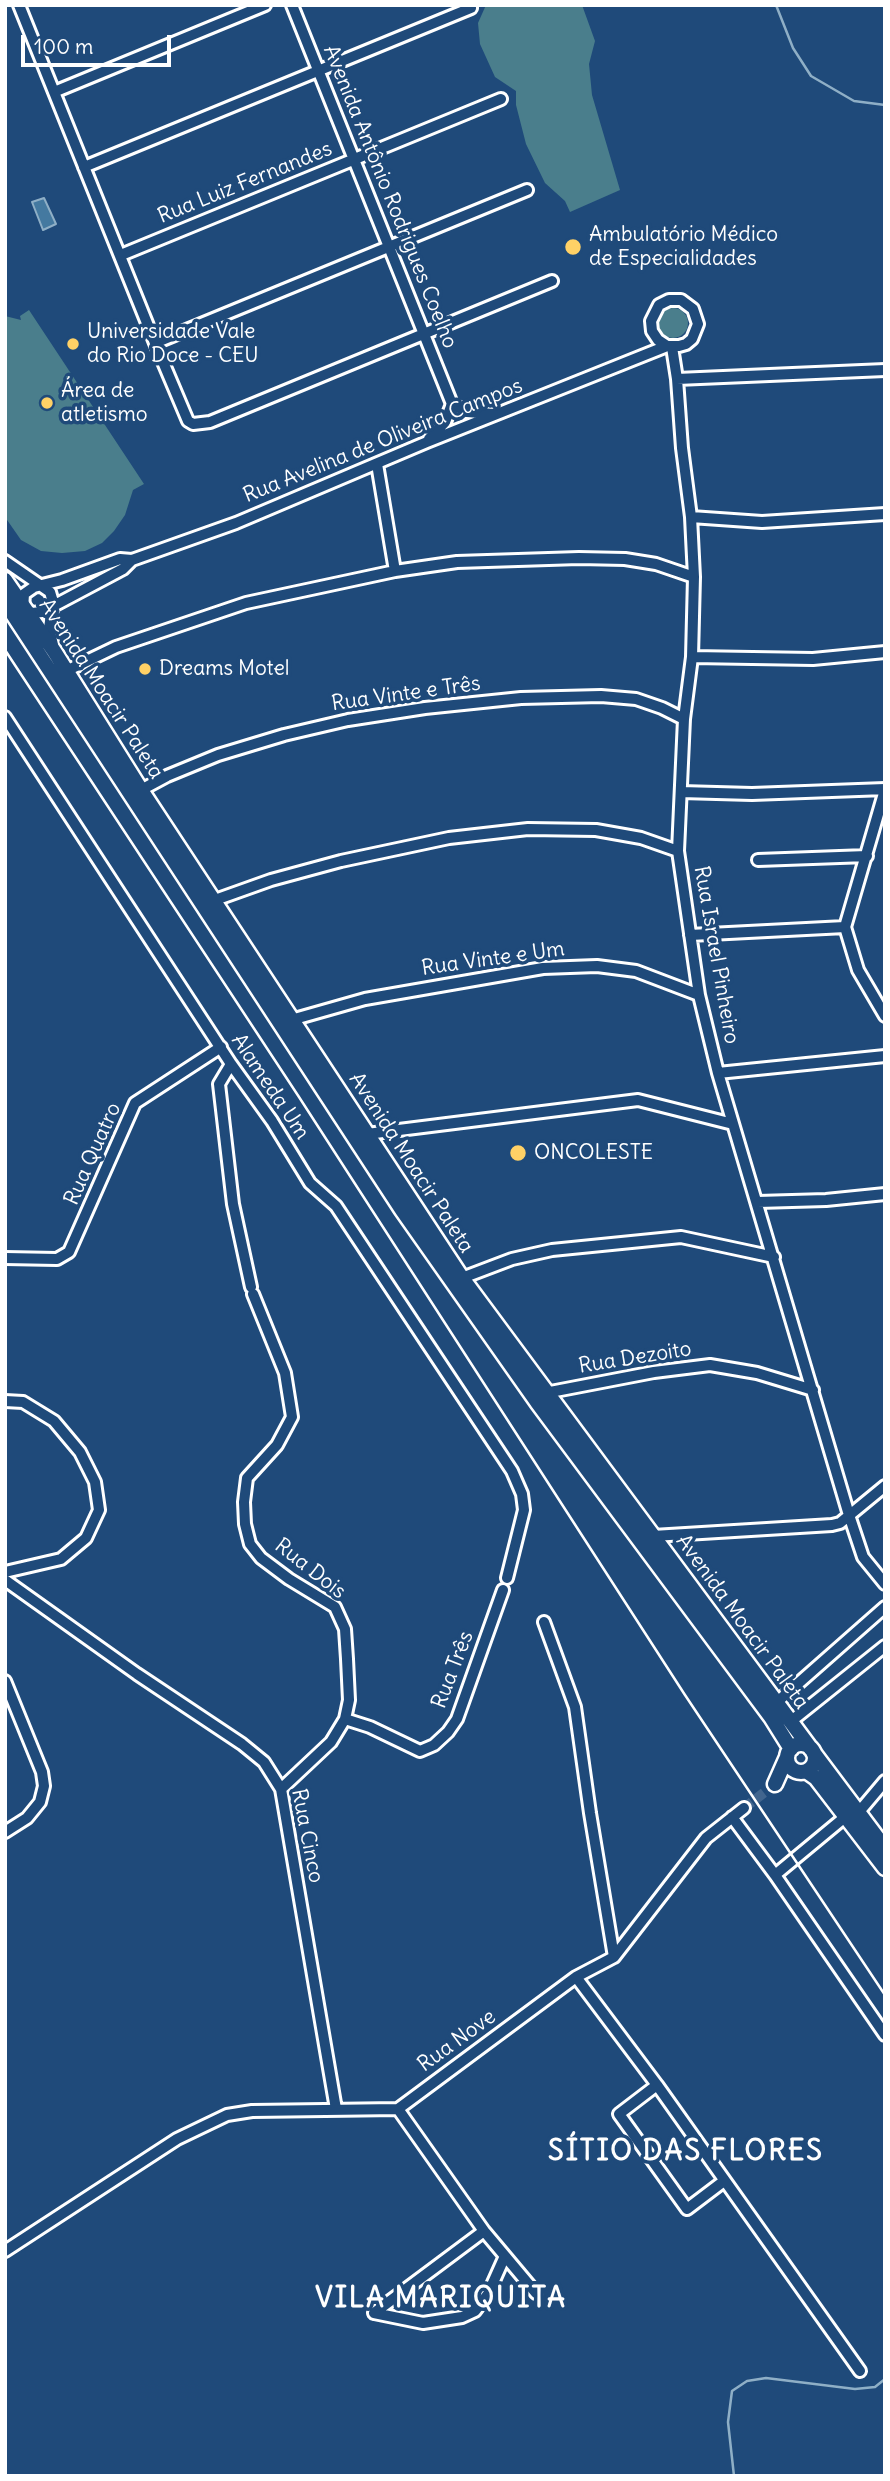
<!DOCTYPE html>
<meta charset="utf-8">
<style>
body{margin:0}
#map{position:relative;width:890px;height:2481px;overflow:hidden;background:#1f4a7a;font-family:Delius,sans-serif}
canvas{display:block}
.frame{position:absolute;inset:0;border:7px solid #fff;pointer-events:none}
.scale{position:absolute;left:21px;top:35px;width:150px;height:32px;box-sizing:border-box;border:4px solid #fff;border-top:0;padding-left:9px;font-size:21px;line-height:24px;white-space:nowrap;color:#fff;-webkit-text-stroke:5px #1f4a7a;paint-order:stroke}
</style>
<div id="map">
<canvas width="890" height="2481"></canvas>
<div class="frame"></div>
<div class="scale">100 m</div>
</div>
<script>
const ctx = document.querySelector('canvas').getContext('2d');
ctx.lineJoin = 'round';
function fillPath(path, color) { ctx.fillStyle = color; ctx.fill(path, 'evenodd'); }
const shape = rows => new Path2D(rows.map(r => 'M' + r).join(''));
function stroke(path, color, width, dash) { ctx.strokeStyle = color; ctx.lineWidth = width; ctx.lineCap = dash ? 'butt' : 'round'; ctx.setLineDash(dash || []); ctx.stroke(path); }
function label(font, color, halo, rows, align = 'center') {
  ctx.font = font + ' Delius,sans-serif'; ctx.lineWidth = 7; ctx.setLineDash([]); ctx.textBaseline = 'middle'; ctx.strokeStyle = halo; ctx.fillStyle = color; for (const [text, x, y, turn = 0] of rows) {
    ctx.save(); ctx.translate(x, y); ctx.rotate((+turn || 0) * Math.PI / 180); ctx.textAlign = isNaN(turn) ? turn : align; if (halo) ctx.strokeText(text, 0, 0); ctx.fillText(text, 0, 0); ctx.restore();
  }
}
fillPath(shape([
 [486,5,582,5,595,41,589,64,592,95,620,190,570,212,565,201,545,183,526,144,516,105,516,91,495,77,480,44,478,23],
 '658 323a15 15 0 1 1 30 0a15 15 0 1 1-30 0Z',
 [29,310,144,484,133,490,125,515,114,531,102,543,85,551,62,553,41,551,21,540,5,517,5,316,21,320,20,316]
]), '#4a7e8c');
const water = shape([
 [44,198,56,224,43,230,32,202,44,198]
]);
fillPath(water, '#4479a0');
stroke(water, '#8fafc6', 2);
stroke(shape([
 [776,5,793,48,811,76,854,101,885,105],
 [734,2476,728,2422,732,2391,747,2381,766,2378,855,2389,875,2387,885,2379]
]), '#8fafc6', 2.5);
stroke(shape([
 [744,1808,765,1792]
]), '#41658e', 10, [10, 5]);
const minor = shape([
 [19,5,155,343,188,421,193,424,210,422,552,281],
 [292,5,452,404,467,412,494,414],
 [54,92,265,5],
 [84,167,471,8],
 [121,255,501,99],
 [155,343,527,190],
 [672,347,677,379,682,448,691,517,694,577,692,657,684,719,678,851,699,995,718,1073,849,1515,863,1557,885,1584],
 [677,379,885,370],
 [429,439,445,422,452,404],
 [377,464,395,571],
 [691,517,762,522,885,514],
 [5,561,50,592,53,602,49,628,53,645],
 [23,609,24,594,34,587,62,580,120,559,132,560],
 [26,610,32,613,42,612,123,569,132,560,236,523,427,442,667,346,679,346,686,344,692,339,698,324,693,309,681,300,669,300,659,305,651,321,652,331,658,340,667,346],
 [692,657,813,659,885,652],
 [66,671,116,647,246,603,395,571,457,562,579,558,625,559,656,564,694,577],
 [5,717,231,1064,272,1121,310,1183,336,1206,512,1471,522,1494,524,1510,507,1578],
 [141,790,167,776,218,755,284,735,348,720,425,708,521,698,601,696,636,699,662,708,684,719],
 [885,790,845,927,858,970,885,1016],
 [681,792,752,794,885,789],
 [758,860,867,856],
 [215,900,271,880,341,861,449,838,528,829,596,830,641,838,678,851],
 [690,935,845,927],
 [291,1020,365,999,543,968,597,966,636,971,699,995],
 [231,1064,219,1084,233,1204,251,1287],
 [718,1073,885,1056],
 [367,1134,638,1100,733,1124],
 [758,1202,826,1200,885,1194],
 [5,1258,57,1259,69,1252,135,1103,221,1047],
 [462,1278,512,1259,552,1250,681,1237,774,1257],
 [253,1294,285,1373,292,1417,277,1445,247,1478,244,1502,245,1524,250,1544,261,1558,289,1579,335,1607,345,1629,347,1659,349,1700,345,1719,331,1742,281,1789],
 [545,1393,654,1372,710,1365,757,1373,813,1390],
 [5,1401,23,1402,54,1421,80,1452,95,1482,99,1510,86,1538,61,1559,5,1572],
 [653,1536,832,1525,840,1523,885,1486],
 [5,1580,137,1674,242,1744,264,1762,281,1789,336,2109],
 [544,1622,575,1707,590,1813,614,1957],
 [5,1681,42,1772,44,1786,40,1802,27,1818,5,1832],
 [776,1703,885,1607],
 [345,1719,370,1727,420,1751,434,1745,448,1732,457,1719,503,1590],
 [790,1722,885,1646],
 [858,1813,885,1781],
 [732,1817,775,1875,885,2035],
 [775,1875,845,1817],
 [576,1977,657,2085,860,2371],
 [657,2085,619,2114,687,2209,724,2181],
 [398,2109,484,2231,536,2293],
 [5,2251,177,2139,227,2115,252,2111,398,2109,576,1977,614,1957,706,1838,744,1808],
 [374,2313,423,2323,462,2317,475,2311,488,2294,505,2256],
 [374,2313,484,2231]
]);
const major = shape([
 [5,580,54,651,141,790,462,1278,811,1749],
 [5,602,402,1210,537,1402,771,1717,791,1749],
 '787 1758a14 14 0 1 1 28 0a14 14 0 1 1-28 0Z',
 [813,1752,885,1848],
 [806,1771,816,1778,885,1868],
 [775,1784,787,1757]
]);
stroke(minor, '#fff', 16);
stroke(major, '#fff', 19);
stroke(minor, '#1f4a7a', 10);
stroke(major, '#1f4a7a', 14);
stroke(shape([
 [5,650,299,1097,685,1695,885,1995]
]), '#fff', 2.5);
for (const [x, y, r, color] of [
 [573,247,9,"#ffd166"],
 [73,344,7,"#ffd166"],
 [47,403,7,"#ffd166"],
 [145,669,7,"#ffd166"],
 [518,1153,9,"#ffd166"]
]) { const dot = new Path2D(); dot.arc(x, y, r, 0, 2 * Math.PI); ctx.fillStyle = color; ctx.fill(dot); stroke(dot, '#1f4a7a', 2.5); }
label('21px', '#fff', '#1f4a7a', [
 ["Rua Luiz Fernandes",245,183,-22],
 ["Avenida Antônio Rodrigues Coelho",390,197,68],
 ["Rua Avelina de Oliveira Campos",383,441,-22],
 ["Avenida Moacir Paleta",101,689,57],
 ["Rua Vinte e Três",406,694,-8],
 ["Rua Israel Pinheiro",716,955,80],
 ["Rua Vinte e Um",493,959,-8],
 ["Alameda Um",270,1087,56],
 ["Rua Quatro",93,1154,-66],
 ["Avenida Moacir Paleta",411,1163,57],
 ["Rua Dezoito",635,1358,-9],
 ["Rua Dois",310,1569,38],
 ["Avenida Moacir Paleta",742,1622,54],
 ["Rua Três",453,1670,-69],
 ["Rua Cinco",307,1836,79],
 ["Rua Nove",457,2041,-36]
]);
label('21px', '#fff', '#1f4a7a', [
 ["Ambulatório Médico",589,235],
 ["de Especialidades",589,259],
 ["Universidade Vale",87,332],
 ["do Rio Doce - CEU",87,356],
 ["Área de",61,391],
 ["atletismo",61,415],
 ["Dreams Motel",159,669],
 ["ONCOLESTE",534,1153]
], 'left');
ctx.letterSpacing = '2px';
label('bold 28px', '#fff', '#1f4a7a', [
 ["SÍTIO DAS FLORES",686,2152],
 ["VILA MARIQUITA",441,2299]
]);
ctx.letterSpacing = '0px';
</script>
